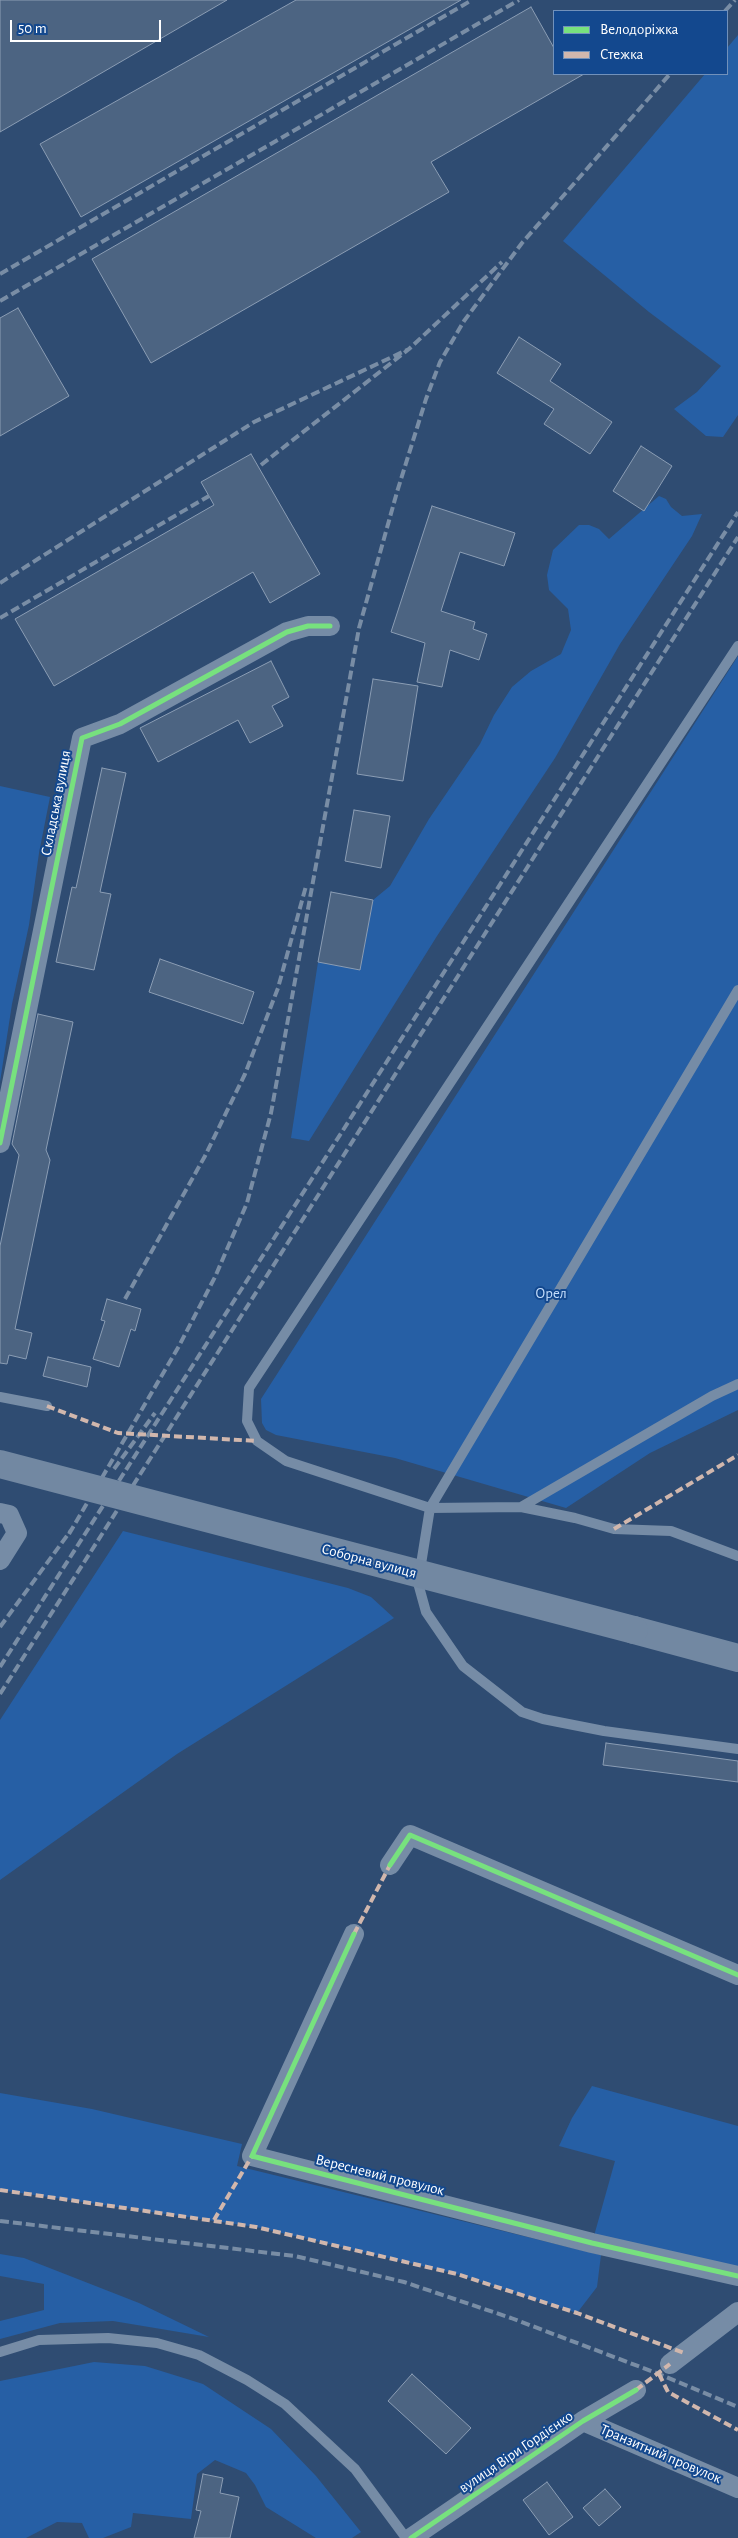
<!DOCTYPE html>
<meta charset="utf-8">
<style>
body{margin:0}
#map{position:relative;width:738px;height:2538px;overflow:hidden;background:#2f4c72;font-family:"Alegreya Sans",sans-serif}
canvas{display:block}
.legend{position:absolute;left:553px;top:10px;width:175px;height:65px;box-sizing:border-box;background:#13488e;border:1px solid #7191bb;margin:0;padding:6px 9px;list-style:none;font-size:15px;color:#fff}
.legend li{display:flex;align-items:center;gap:10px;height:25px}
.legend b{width:25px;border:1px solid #7191bb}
.scale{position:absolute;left:10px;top:20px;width:151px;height:22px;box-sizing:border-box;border:2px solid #fff;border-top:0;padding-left:6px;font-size:15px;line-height:18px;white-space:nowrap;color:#fff;-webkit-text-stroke:4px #13488e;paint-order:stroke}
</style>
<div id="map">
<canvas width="738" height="2538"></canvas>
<ul class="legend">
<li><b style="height:6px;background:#77e17e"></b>Велодоріжка</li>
<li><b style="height:6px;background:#d1b7ad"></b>Стежка</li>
</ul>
<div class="scale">50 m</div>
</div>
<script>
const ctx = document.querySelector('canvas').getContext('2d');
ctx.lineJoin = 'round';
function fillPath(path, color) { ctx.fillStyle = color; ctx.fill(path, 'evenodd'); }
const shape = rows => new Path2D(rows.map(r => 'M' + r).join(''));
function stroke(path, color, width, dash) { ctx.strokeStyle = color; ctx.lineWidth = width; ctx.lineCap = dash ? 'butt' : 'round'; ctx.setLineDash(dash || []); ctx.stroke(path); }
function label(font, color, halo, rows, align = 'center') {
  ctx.font = font + ' "Alegreya Sans",sans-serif'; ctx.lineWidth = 4; ctx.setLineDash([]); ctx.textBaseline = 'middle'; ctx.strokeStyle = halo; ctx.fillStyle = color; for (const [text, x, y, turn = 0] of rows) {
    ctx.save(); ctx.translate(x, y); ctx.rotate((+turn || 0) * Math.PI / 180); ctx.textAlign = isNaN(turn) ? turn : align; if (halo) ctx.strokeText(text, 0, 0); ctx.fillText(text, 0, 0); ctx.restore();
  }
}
fillPath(shape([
 [738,35,738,415,723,437,706,436,674,409,697,392,721,366,649,312,563,241,705,74,727,74,727,48],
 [659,496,666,499,671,507,682,516,702,514,692,536,620,644,555,758,437,936,309,1141,291,1138,318,962,360,970,373,900,390,886,429,819,480,744,494,715,512,687,531,671,561,654,571,630,568,609,549,590,547,575,553,550,579,525,589,525,599,529,609,539],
 [738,656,738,1410,650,1453,566,1508,395,1458,276,1435,266,1430,262,1423,261,1399],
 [0,786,50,797,39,853,29,925,12,1004,0,1082],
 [123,1531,348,1588,371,1597,394,1618,177,1754,0,1880,0,1720],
 [592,2086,738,2126,738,2276,592,2243,615,2161,559,2146,572,2118],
 [0,2093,92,2109,242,2144,237,2166,601,2255,597,2287,577,2313,457,2274,256,2227,0,2190],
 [0,2254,24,2258,139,2303,209,2337,113,2321,60,2323,0,2339,0,2321,44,2310,44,2284,0,2276],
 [94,2362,145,2366,203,2384,271,2429,316,2476,361,2532,352,2538,316,2538,266,2507,255,2485,246,2473,215,2460,197,2474,191,2519,133,2513,131,2527,103,2538,89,2538,82,2523,57,2522,26,2538,0,2538,0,2381]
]), '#265fa5');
const building = shape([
 [0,0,227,0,0,132,0,0],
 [296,0,461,0,81,217,40,144,296,0],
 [531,7,554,48,554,74,584,74,431,162,449,192,151,363,92,259,531,7],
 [18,308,69,396,0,436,0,318,18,308],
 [519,337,561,364,550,381,612,422,590,454,544,424,554,409,497,373,519,337],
 [641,446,672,466,644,511,613,491,641,446],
 [251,454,320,574,270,603,253,572,54,686,15,619,214,505,201,482,251,454],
 [432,506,515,533,504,566,460,552,441,611,475,622,473,629,487,634,479,660,450,650,442,687,417,682,425,643,391,632,432,506],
 [271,661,289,697,272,706,283,726,250,743,238,720,158,762,140,728,271,661],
 [373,679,418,686,403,781,357,774,373,679],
 [102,768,126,773,100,892,111,894,94,970,56,962,72,887,76,888,102,768],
 [354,810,390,816,381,868,345,861,354,810],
 [331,892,373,900,360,970,318,962,331,892],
 [160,959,254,992,243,1024,149,992,160,959],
 [38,1014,73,1022,46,1150,50,1160,15,1329,32,1333,26,1359,9,1355,7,1364,0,1363,0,1246,19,1155,12,1144,38,1014],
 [107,1299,141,1309,135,1331,131,1329,119,1367,93,1359,105,1321,101,1320,107,1299],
 [48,1357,91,1367,87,1387,43,1376,48,1357],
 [606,1743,738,1761,738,1782,603,1765,606,1743],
 [412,2374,471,2428,446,2454,388,2401,412,2374],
 [203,2474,223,2478,220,2493,239,2497,230,2538,194,2538,201,2511,196,2510,203,2474],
 [547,2482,573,2517,549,2535,523,2500,547,2482],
 [605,2489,621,2507,599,2526,583,2508,605,2489]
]);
fillPath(building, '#4c6482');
stroke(building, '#8b9db4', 1);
stroke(shape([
 [738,646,249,1388,247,1421,257,1441,286,1461,430,1508,521,1507,575,1518,614,1529,671,1531,738,1556],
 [738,990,430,1508,418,1583,426,1612,463,1666,522,1712,543,1719,604,1731,738,1749],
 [0,1397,47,1406],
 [521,1507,712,1396,738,1384],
 [0,2352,39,2340,108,2338,157,2343,199,2355,247,2380,285,2404,355,2469,406,2538]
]), '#768ca6', 10);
stroke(shape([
 [0,1143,82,738,120,724,287,632,308,626,330,626],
 [0,1513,9,1515,17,1533,0,1560],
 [390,1865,410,1835,738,1975],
 [354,1934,252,2156,592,2243,738,2276],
 [670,2364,738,2312],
 [583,2421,738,2488],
 [411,2538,583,2421,636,2390]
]), '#768ca6', 20);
stroke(shape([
 [634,1630,738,1658]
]), '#7288a2', 28);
stroke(shape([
 [725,11,735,0],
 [0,274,472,0],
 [0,301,519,0],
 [261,465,409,349,502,262],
 [0,583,254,422,409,349],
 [0,618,209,496],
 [125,1299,205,1156,245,1074,278,988,306,886],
 [114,1469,155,1413],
 [69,1534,179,1346,215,1277,247,1203,271,1113,359,628,397,492,426,399,440,362,464,321,522,243,670,74],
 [0,1627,72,1529],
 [0,1667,738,512],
 [0,1694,738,537],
 [0,2221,295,2256,404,2282,511,2318,659,2374,738,2407]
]), '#798da5', 4, [9, 4]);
stroke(shape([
 [0,1464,634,1630]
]), '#7288a2', 28);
stroke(shape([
 [47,1406,118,1433,257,1441],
 [614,1529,738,1455],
 [354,1934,390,1865],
 [0,2190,256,2227,457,2274,577,2313,684,2353],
 [214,2220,252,2156],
 [659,2374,668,2392,738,2430],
 [636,2390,670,2364]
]), '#d1b7ad', 4, [8, 4]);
stroke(shape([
 [0,1143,82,738,120,724,287,632,308,626,330,626],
 [390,1865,410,1835,738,1975],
 [354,1934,252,2156,592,2243,738,2276],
 [411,2538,583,2421,636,2390]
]), '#77e17e', 5);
label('15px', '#fff', '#13488e', [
 ["Складська вулиця",56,803,-79],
 ["Соборна вулиця",369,1561,15],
 ["Вересневий провулок",380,2175,14],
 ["вулиця Віри Гордієнко",516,2452,-34],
 ["Транзитний провулок",661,2454,23]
]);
label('15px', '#c4ddfc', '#13488e', [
 ["Орел",551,1293]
]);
</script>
